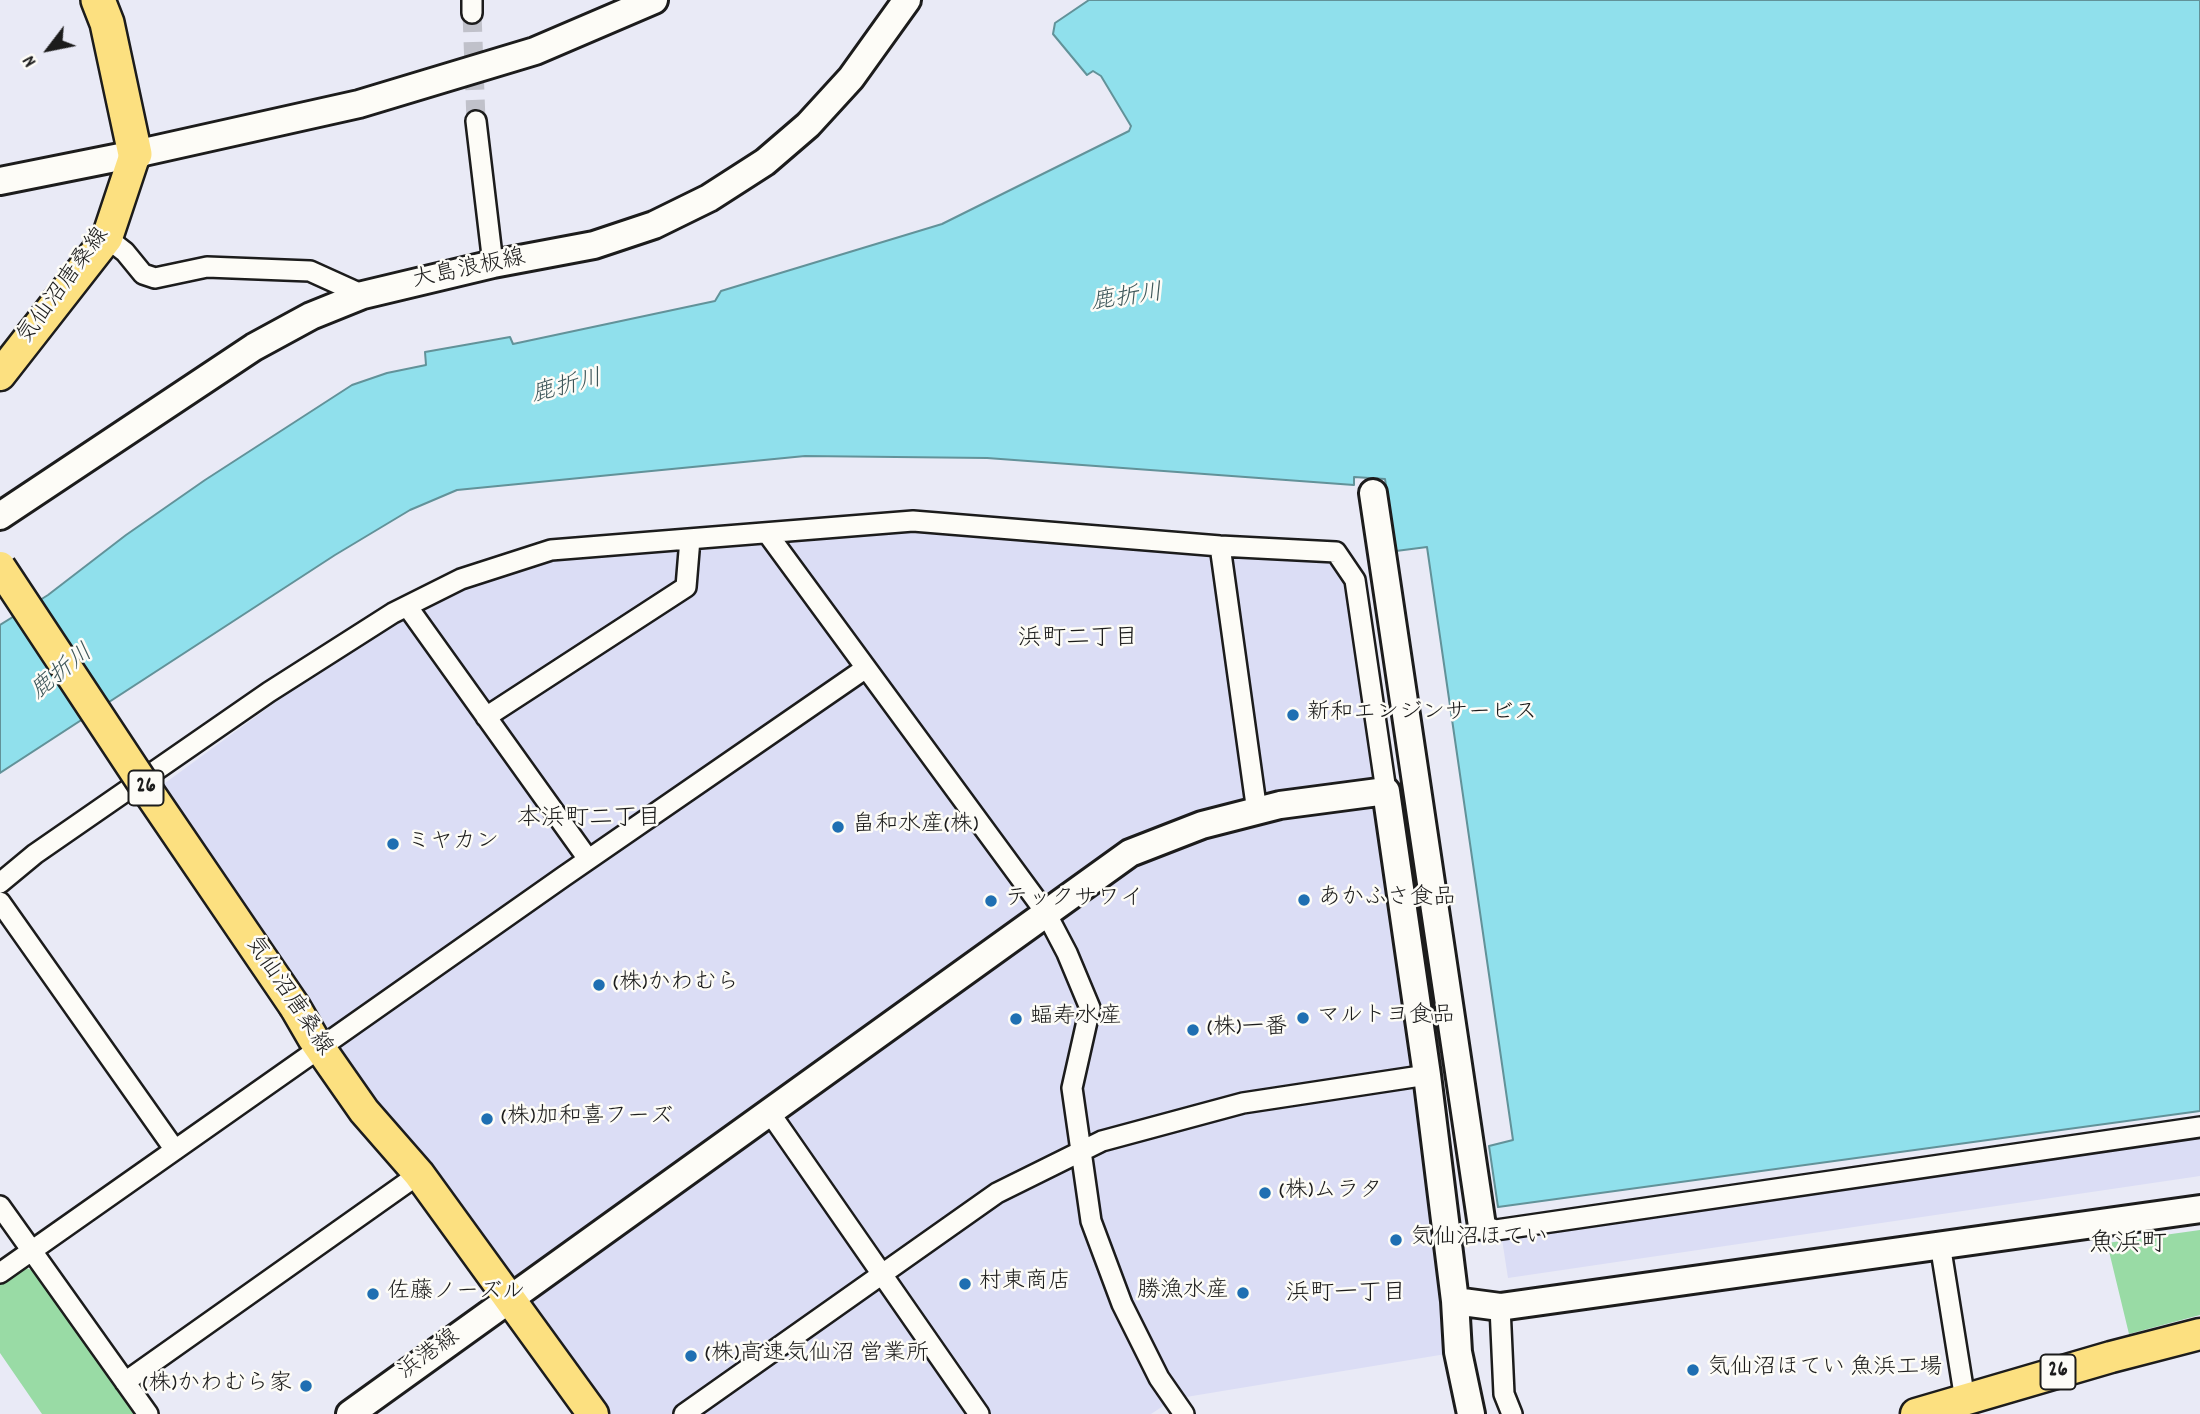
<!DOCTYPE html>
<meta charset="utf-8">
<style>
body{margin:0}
#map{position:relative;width:2200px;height:1414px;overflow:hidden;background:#e9eaf6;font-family:Dekko,sans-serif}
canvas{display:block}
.north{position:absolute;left:14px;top:14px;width:70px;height:70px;-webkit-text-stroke:5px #fdfcf7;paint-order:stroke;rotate:238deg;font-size:19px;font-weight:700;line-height:28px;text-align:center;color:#1c1c1c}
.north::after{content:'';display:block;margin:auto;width:24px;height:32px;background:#1c1c1c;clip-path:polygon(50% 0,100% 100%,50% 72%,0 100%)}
</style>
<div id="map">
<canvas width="2200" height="1414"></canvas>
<div class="north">N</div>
</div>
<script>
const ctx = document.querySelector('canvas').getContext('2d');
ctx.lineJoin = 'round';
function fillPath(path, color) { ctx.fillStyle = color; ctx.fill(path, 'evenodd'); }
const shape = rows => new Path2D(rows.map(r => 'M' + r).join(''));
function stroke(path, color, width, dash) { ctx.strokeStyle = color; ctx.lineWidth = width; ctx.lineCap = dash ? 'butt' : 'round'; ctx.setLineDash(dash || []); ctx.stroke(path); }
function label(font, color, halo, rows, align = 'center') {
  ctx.font = font + ' Dekko,"Klee One",sans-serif'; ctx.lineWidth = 5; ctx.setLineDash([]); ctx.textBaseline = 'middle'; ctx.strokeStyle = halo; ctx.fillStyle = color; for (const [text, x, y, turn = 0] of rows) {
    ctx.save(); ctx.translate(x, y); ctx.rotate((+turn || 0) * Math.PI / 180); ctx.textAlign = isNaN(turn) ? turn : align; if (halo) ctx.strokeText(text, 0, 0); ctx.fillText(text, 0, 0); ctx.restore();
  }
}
fillPath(shape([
 [821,529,1336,552,1355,580,1458,1352,1174,1399,1151,1414,593,1414,150,794,407,606,535,544],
 [2200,1117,2200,1176,1508,1278,1499,1220]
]), '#dbddf5');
fillPath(shape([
 [2200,1230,2200,1315,2129,1334,2107,1243],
 [24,1267,34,1271,137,1414,42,1414,0,1353,0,1282]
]), '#99dba5');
const water = shape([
 [1089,0,2200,0,2200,1111,1498,1207,1489,1146,1513,1140,1427,547,1396,551,1385,479,1354,477,1354,485,987,458,805,456,457,490,410,510,335,555,0,773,0,625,48,595,126,535,205,480,352,385,387,373,426,365,425,352,510,337,513,344,715,301,721,291,942,224,1129,131,1131,126,1101,76,1093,71,1087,75,1053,34,1055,23,1089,0]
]);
fillPath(water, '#90e0ec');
stroke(water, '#629299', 2);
stroke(shape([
 [472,13,476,121]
]), '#c0c1ca', 19, [19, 10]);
const street = shape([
 [472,0,472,13],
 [476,121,493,264],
 [107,238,125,252,143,274,155,278,207,267,310,271,363,295],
 [767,533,1046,913,1067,953,1090,1008,1072,1088,1091,1221,1122,1304,1159,1378,1184,1414],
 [1220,546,1257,812],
 [407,606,588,859],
 [486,717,686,587,690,539],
 [0,883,35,854,269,692,393,613,461,579,551,550,913,521,1220,546,1336,552,1355,580,1386,791],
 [0,902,175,1150],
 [770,1113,979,1414],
 [0,1206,148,1414],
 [1482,1226,1496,1230,2200,1127],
 [1940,1244,1965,1400],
 [0,1273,563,877,866,668],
 [1500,1307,1504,1394,1512,1414],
 [125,1382,419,1174],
 [684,1414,997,1193,1102,1141,1243,1103,1427,1075]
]);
const secondary = shape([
 [0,181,135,154,359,104,535,51,654,0],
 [1373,493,1482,1226],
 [0,516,254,347,311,316,363,295,493,264,594,245,654,225,709,198,765,162,808,125,851,78,907,0],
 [1455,1301,1500,1307,2200,1209],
 [350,1414,1130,853,1202,825,1280,805,1386,791,1427,1075,1455,1301,1458,1352,1471,1414]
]);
const primary = shape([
 [0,375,107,238,135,154],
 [295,1007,313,1038,364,1111,419,1174,593,1414],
 [1916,1414,2111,1357,2200,1334]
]);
const highway = shape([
 [98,0,107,23,135,154]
]);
stroke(street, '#1c1c1c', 24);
stroke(secondary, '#1c1c1c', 32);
stroke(primary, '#1c1c1c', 35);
stroke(highway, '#1c1c1c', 38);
stroke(street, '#fdfcf7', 19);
stroke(secondary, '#fdfcf7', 26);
stroke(primary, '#fce080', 30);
stroke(highway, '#fce080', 33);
const primaryBridge = shape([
 [0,567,150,794,295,1007]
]);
stroke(primaryBridge, '#1c1c1c', 35, []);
stroke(primaryBridge, '#fce080', 30);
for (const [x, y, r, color] of [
 [1293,715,7,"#1f6fb2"],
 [838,827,7,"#1f6fb2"],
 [393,844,7,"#1f6fb2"],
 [1304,900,7,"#1f6fb2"],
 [991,901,7,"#1f6fb2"],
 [599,985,7,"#1f6fb2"],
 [1303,1018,7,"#1f6fb2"],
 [1016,1019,7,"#1f6fb2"],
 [1193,1030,7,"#1f6fb2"],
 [487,1119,7,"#1f6fb2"],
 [1265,1193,7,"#1f6fb2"],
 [1396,1240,7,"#1f6fb2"],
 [965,1284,7,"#1f6fb2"],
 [1243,1293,7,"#1f6fb2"],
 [373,1294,7,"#1f6fb2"],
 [691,1356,7,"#1f6fb2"],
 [1693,1370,7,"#1f6fb2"],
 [306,1386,7,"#1f6fb2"]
]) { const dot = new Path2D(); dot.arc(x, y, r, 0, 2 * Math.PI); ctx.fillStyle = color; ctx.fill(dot); stroke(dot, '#fdfcf7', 2.5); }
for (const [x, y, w] of [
 [146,788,35],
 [2058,1372,35]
]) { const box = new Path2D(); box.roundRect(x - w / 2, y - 17.5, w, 35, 5); ctx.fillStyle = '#fdfcf7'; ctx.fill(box); stroke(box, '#1c1c1c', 2); }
label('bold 21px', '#1c1c1c', null, [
 ["26",146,788],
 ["26",2058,1372]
]);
label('23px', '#1c1c1c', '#fdfcf7', [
 ["大島浪板線",469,271,-12],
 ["気仙沼唐桑線",65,287,-54],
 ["気仙沼唐桑線",287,997,56],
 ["浜港線",430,1356,-36]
]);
label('23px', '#1c1c1c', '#fdfcf7', [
 ["新和エンジンサービス",1307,715],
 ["畠和水産(株)",852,827],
 ["ミヤカン",407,844],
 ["あかふさ食品",1318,900],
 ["テックサワイ",1005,901],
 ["(株)かわむら",613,985],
 ["マルトヨ食品",1317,1018],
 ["蝠寿水産",1030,1019],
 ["(株)一番",1207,1030],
 ["(株)加和喜フーズ",501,1119],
 ["(株)ムラタ",1279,1193],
 ["気仙沼ほてい",1410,1240],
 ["村東商店",979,1284],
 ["勝漁水産",1229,1293,"right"],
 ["佐藤ノーズル",387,1294],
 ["(株)高速気仙沼 営業所",705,1356],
 ["気仙沼ほてい 魚浜工場",1707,1370],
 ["(株)かわむら家",292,1386,"right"]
], 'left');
label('italic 24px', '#3f575a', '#fdfcf7', [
 ["鹿折川",1127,300,-8],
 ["鹿折川",567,389,-14],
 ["鹿折川",63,674,-39]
]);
label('24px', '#1c1c1c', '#fdfcf7', [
 ["浜町二丁目",1078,641],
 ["本浜町二丁目",589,821],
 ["浜町一丁目",1346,1296]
]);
label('26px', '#1c1c1c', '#fdfcf7', [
 ["魚浜町",2128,1246]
]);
</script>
